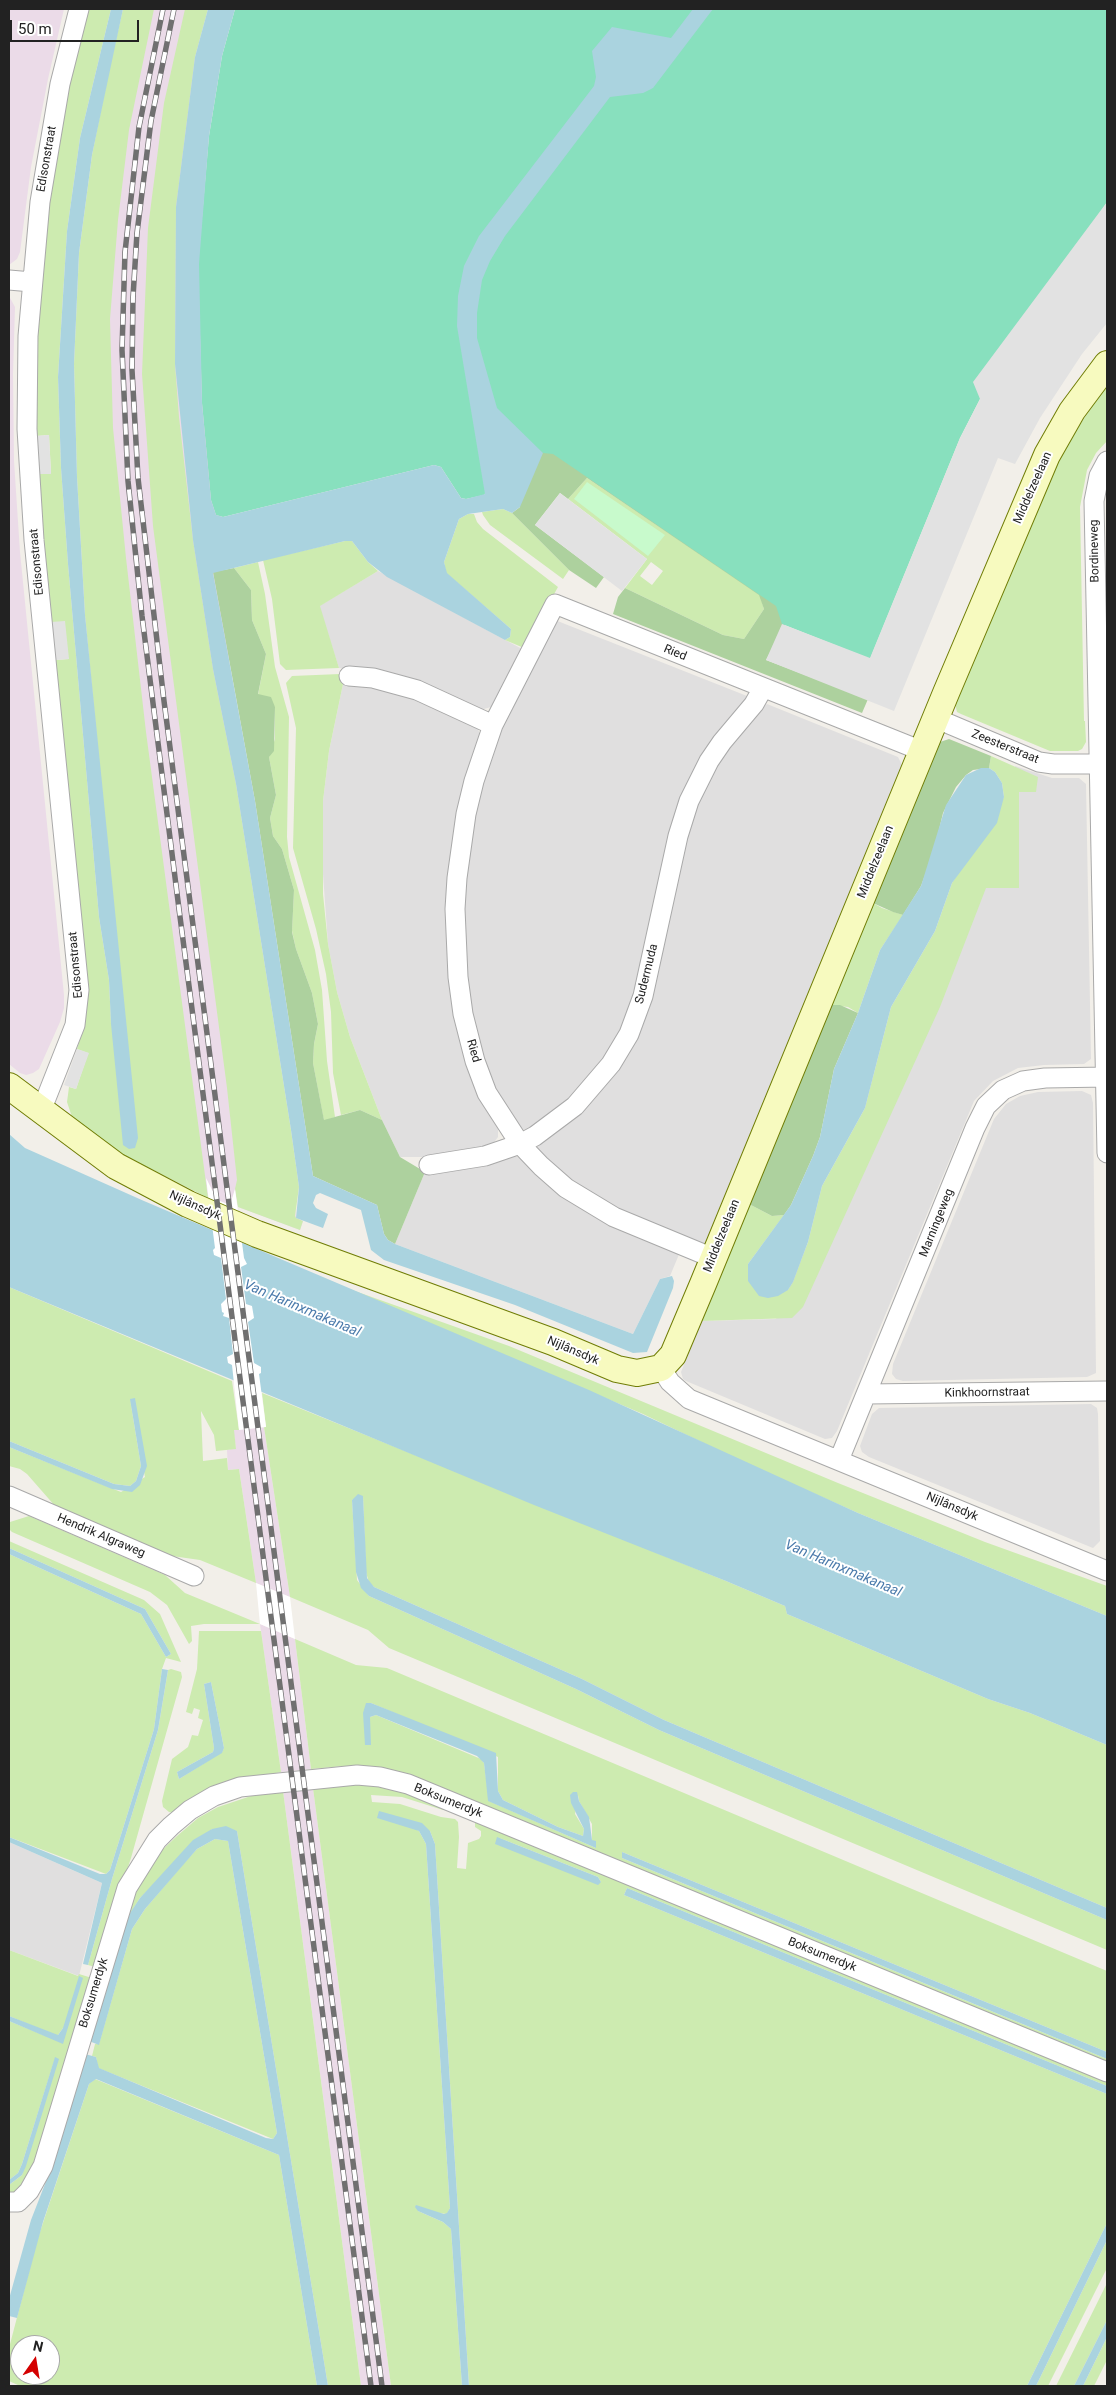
<!DOCTYPE html>
<meta charset="utf-8">
<style>
body{margin:0}
#map{position:relative;width:1116px;height:2395px;overflow:hidden;background:#f2efe9;font-family:Roboto,sans-serif}
canvas{display:block}
.frame{position:absolute;inset:0;border:10px solid #222;pointer-events:none}
.north{position:absolute;left:10px;top:2335px;width:50px;height:50px;box-sizing:border-box;background:#fff;border:1px solid #a7a7a7;border-radius:50%;rotate:13deg;font-size:14px;font-weight:700;line-height:20px;text-align:center;color:#222}
.north::after{content:'';display:block;margin:auto;width:18px;height:22px;background:#d40000;clip-path:polygon(50% 0,100% 100%,50% 72%,0 100%)}
.scale{position:absolute;left:10px;top:20px;width:129px;height:22px;box-sizing:border-box;border:2px solid #222;border-top:0;padding-left:6px;font-size:15px;line-height:18px;white-space:nowrap;color:#222;-webkit-text-stroke:4px #fff;paint-order:stroke}
</style>
<div id="map">
<canvas width="1116" height="2395"></canvas>
<div class="frame"></div>
<div class="north">N</div>
<div class="scale">50 m</div>
</div>
<script>
const ctx = document.querySelector('canvas').getContext('2d');
ctx.lineJoin = 'round';
function fillPath(path, color) { ctx.fillStyle = color; ctx.fill(path, 'evenodd'); }
const shape = rows => new Path2D(rows.map(r => 'M' + r).join(''));
function stroke(path, color, width, dash) { ctx.strokeStyle = color; ctx.lineWidth = width; ctx.lineCap = dash ? 'butt' : 'round'; ctx.setLineDash(dash || []); ctx.stroke(path); }
function label(font, color, halo, rows, align = 'center') {
  ctx.font = font + ' Roboto,sans-serif'; ctx.lineWidth = 4; ctx.setLineDash([]); ctx.textBaseline = 'middle'; ctx.strokeStyle = halo; ctx.fillStyle = color; for (const [text, x, y, turn = 0] of rows) {
    ctx.save(); ctx.translate(x, y); ctx.rotate((+turn || 0) * Math.PI / 180); ctx.textAlign = isNaN(turn) ? turn : align; if (halo) ctx.strokeText(text, 0, 0); ctx.fillText(text, 0, 0); ctx.restore();
  }
}
fillPath(shape([
 [378,571,522,649,491,707,480,710,366,671,339,668,319,606],
 [555,620,747,696,747,699,718,734,633,1004,612,1050,572,1099,529,1129,522,1130,494,1092,471,1016,462,921,468,840,491,749],
 [343,684,360,684,407,694,477,727,480,734,447,930,498,1129,498,1137,492,1145,437,1157,400,1157,382,1120,350,1037,337,992,328,944,321,846,323,801,329,751],
 [767,704,898,757,902,765,704,1246,622,1212,580,1189,538,1152,538,1147,539,1143,612,1075,688,826,715,763,759,710],
 [1015,766,1052,778,1079,778,1086,784,1091,1059,1084,1064,1044,1065,1018,1068,993,1081,974,1101,837,1431,832,1438,825,1439,686,1381,683,1379,681,1372,702,1321,776,1319,865,1108,873,1077,1015,813],
 [1082,1091,1091,1095,1093,1103,1096,1373,1087,1377,903,1381,896,1379,892,1374,893,1364,994,1119,1006,1104,1020,1096,1038,1092],
 [514,1155,680,1252,670,1276,660,1279,633,1334,395,1244,425,1172],
 [1091,1404,1097,1408,1098,1414,1100,1541,1093,1548,869,1457,862,1452,860,1446,872,1414,879,1408],
 [9,1842,102,1883,79,1976,9,1950]
]), '#e0dfdf');
fillPath(shape([
 [9,9,64,9,48,79,31,167,20,252,17,259,9,265],
 [123,9,208,9,195,57,236,784,284,1089,296,1218,303,1221,300,1230,238,1207,235,1191,230,1205,217,1200,207,1180,208,1198,135,1148,85,615],
 [9,296,15,307,13,374,14,461,20,552,64,995,64,1008,60,1022,39,1069,33,1073,26,1075,20,1073,9,1064],
 [264,1427,290,1597,256,1583,239,1469,228,1470,227,1450,236,1448,233,1430],
 [260,1624,295,1639,311,1769,281,1772],
 [313,1788,391,2386,361,2386,283,1791]
]), '#ebdbe8');
fillPath(shape([
 [88,9,111,9,80,138,67,231,58,377,61,468,68,564,99,917,109,980,111,1024,109,863,85,615,77,477,74,364,79,253,92,155,109,70,123,9,154,9,129,130,118,220,110,319,113,428,126,558,146,732,208,1198,124,1155,77,1123,72,1117,67,1102,69,1087,76,1089,88,1053,77,1049,84,1025,87,997,55,660,69,659,51,622,41,526,38,474,51,473,49,435,36,436,37,339,50,192,69,85],
 [185,9,208,9,195,57,176,207,175,364,179,417,193,540,213,669,236,784,291,1130,299,1187,295,1216,296,1218,303,1221,300,1230,238,1207,235,1189,237,1180,227,1088,153,526,142,374,148,228,164,103],
 [1107,384,1107,441,1096,453,1087,470,1080,507,1084,721,1085,721,1086,742,1082,749,1078,751,1050,751,961,714,957,712,955,704,1039,502,1065,447],
 [587,478,760,595,764,609,744,639,723,635,625,588,647,559,568,499],
 [651,562,663,571,652,585,640,576],
 [503,509,512,513,569,570,563,579,490,525,483,515,482,512],
 [468,514,474,514,477,522,483,529,558,587,524,648,505,640,510,637,511,629,446,573,444,562,459,519],
 [345,541,352,541,368,562,378,571,320,606,339,668,286,670,280,664,272,599,263,560],
 [258,562,265,594,275,667,289,717,287,837,289,857,315,950,322,990,327,1061,335,1117,324,1121,313,1063,314,1044,318,1024,312,993,296,949,292,931,294,890,282,849,273,836,270,818,276,795,269,757,275,739,275,707,258,695,266,654,252,620,251,590,234,568],
 [340,674,343,684,329,751,323,801,323,894,328,944,337,992,350,1037,382,1120,360,1110,341,1115,333,1073,331,1012,326,974,316,929,293,848,296,728,286,683,292,676],
 [991,756,1038,777,1036,792,1019,792,1019,888,986,888,940,1007,803,1307,792,1318,702,1321,749,1204,772,1216,784,1215,748,1264,788,1290,793,1282,808,1242,822,1186,865,1108,891,1007,935,931,952,883,1004,797,1002,783,995,772,989,768],
 [873,903,882,908,903,915,880,950,858,1013,848,1007,831,1005],
 [341,1286,509,1346,838,1483,985,1542,1107,1586,1107,1616,858,1513,743,1462,643,1414],
 [9,1287,232,1381,239,1430,234,1430,236,1449,216,1451,214,1435,201,1411,203,1461,227,1458,228,1470,239,1469,256,1583,200,1560,172,1556,55,1506,27,1474,20,1469,9,1466,9,1447,121,1492,145,1477,130,1399,141,1466,136,1481,130,1486,114,1484,9,1441],
 [262,1393,726,1581,785,1606,787,1614,988,1699,1030,1713,1107,1745,1107,1908,664,1720,582,1679,374,1587,369,1583,366,1572,363,1496,352,1500,357,1580,369,1596,576,1689,659,1730,1107,1920,1107,1950,389,1648,368,1630,290,1597,264,1427,266,1427],
 [29,1516,165,1575,185,1593,260,1624,204,1624,191,1626,192,1641,189,1644,167,1605,150,1592,12,1532,9,1529,10,1522],
 [9,1541,144,1600,160,1614,181,1662,166,1658,162,1669,154,1729,110,1870,106,1874,9,1837,9,1554,141,1614,166,1657,171,1654,145,1609,9,1548],
 [199,1631,261,1631,281,1772,252,1778,174,1813,169,1812,163,1807,162,1801,172,1759,188,1747,192,1735,198,1736,203,1720,198,1718,200,1710,194,1708,192,1714,186,1712,197,1669],
 [211,1682,224,1748,222,1752,179,1779,177,1772,213,1752,214,1748,204,1684],
 [295,1639,356,1665,387,1668,1107,1971,1107,2052,622,1852,622,1858,1107,2059,1107,2066,379,1770,344,1766,311,1769],
 [371,1703,498,1757,498,1791,503,1800,558,1827,583,1836,584,1829,575,1814,578,1795,579,1801,592,1824,592,1840,596,1848,489,1801,484,1763,481,1759,376,1715,370,1717],
 [171,1669,181,1672,182,1677,131,1858,95,1967,88,1965,112,1879,158,1730,168,1670],
 [354,1782,384,1784,447,1807,443,1810,402,1797,371,1795,372,1802,400,1804,441,1817,455,1819,458,1822,459,1837,457,1868,466,1869,468,1843,479,1839,481,1836,481,1831,475,1827,475,1820,1107,2079,1107,2086,627,1888,624,1895,1107,2094,1107,2223,1027,2386,469,2386,435,1844,430,1831,412,1827,419,1831,426,1844,450,2208,447,2214,418,2211,443,2222,451,2229,462,2386,391,2386,313,1788],
 [497,1837,598,1877,601,1882],
 [283,1791,361,2386,328,2386,237,1831,212,1829,140,1898,123,1925,136,1887,158,1854,177,1836,198,1818,218,1807,254,1795],
 [215,1839,228,1841,277,2133,273,2139,98,2068,96,2057,92,2056,95,2044,99,2044,132,1929,145,1909,184,1863,197,1849],
 [9,1950,78,1976,79,1974,92,1978,37,2164,16,2193,9,2195,9,2185,22,2175,55,2058,22,2164,18,2173,9,2180,9,2021,63,2043,63,2028,58,2035,54,2035,9,2016],
 [95,2079,279,2155,317,2386,20,2386,9,2381,9,2348,37,2241,89,2084],
 [20,2345,50,2345,50,2375,20,2375],
 [1107,2240,1107,2268,1048,2386,1036,2386],
 [1107,2283,1107,2320,1074,2386,1056,2386],
 [1107,2337,1107,2360,1094,2386,1083,2386]
]), '#cdebb0');
fillPath(shape([
 [491,391,803,592,766,660,868,699,862,713,613,614,618,597,625,588,723,635,744,639,764,609,759,595,587,478,568,499,560,493,535,525,604,577,596,588,569,570,512,513,520,507],
 [234,568,251,590,252,620,266,654,258,694,271,697,275,707,274,751,269,757,276,795,270,818,273,836,282,849,294,890,292,932,296,949,312,993,318,1024,314,1044,313,1063,324,1120,360,1110,382,1120,400,1157,425,1172,395,1244,388,1240,384,1234,377,1205,313,1176,255,801,213,572],
 [949,739,991,756,989,768,973,770,966,775,956,787,943,813,934,851,921,886,903,915,893,912,873,903,940,742],
 [831,1005,840,1005,858,1013,834,1069,820,1137,813,1156,791,1205,784,1215,772,1216,749,1204]
]), '#add19e');
fillPath(shape([
 [587,482,665,535,648,556,574,499]
]), '#c8facc');
fillPath(shape([
 [235,9,1107,9,1107,202,980,399,960,438,870,659,782,624,776,606,553,454,543,453,523,435,484,495,466,499,461,498,441,467,434,465,223,517,216,515,211,500,202,403,198,264,209,136,222,56]
]), '#88e0be');
fillPath(shape([
 [1107,202,1107,323,1082,354,1040,418,1015,464,998,458,894,711,766,660,782,624,870,658,960,438,980,399,973,382],
 [49,435,51,474,38,474,36,436],
 [560,493,647,559,622,591,535,525],
 [65,621,69,659,55,660,51,622],
 [77,1049,89,1053,76,1089,64,1085]
]), '#e2e2e2');
fillPath(shape([
 [111,9,123,9,92,155,79,253,74,364,77,477,85,615,138,1138,135,1148,129,1149,123,1145,111,1024,109,980,99,917,68,564,61,468,58,377,67,231,80,138],
 [208,9,235,9,222,56,209,136,199,264,202,403,211,500,216,515,223,517,434,465,441,467,461,498,466,499,485,494,457,326,458,296,464,266,479,236,594,86,596,77,592,51,612,27,671,38,693,9,713,9,653,88,643,93,610,97,505,236,490,261,482,280,477,313,477,338,497,408,543,453,520,507,512,513,503,509,468,514,459,519,444,562,447,573,511,629,510,637,505,640,387,577,368,562,352,541,345,541,213,573,255,801,313,1176,377,1205,384,1234,388,1240,395,1244,633,1334,660,1279,672,1276,674,1281,673,1288,647,1352,633,1353,515,1305,384,1260,371,1250,361,1210,320,1193,316,1195,313,1203,316,1208,328,1214,323,1228,296,1218,299,1187,291,1130,236,784,213,669,193,540,175,364,176,207,195,57],
 [981,768,989,768,995,772,1002,783,1004,797,997,823,952,883,935,931,891,1007,865,1108,822,1186,808,1242,793,1282,788,1290,778,1296,768,1298,759,1296,748,1281,748,1264,791,1205,813,1156,820,1137,834,1069,858,1013,880,950,921,886,946,805,966,775],
 [9,1134,25,1148,144,1201,589,1390,858,1513,1107,1616,1107,1745,1030,1713,988,1699,787,1614,785,1606,726,1581,534,1505,9,1287],
 [135,1398,147,1466,140,1485,132,1492,112,1489,9,1447,9,1441,114,1484,130,1486,136,1481,141,1466,130,1399],
 [358,1494,363,1496,367,1578,374,1587,582,1679,664,1720,1107,1908,1107,1920,659,1730,576,1689,369,1596,361,1588,356,1572,352,1500],
 [9,1548,145,1609,171,1654,166,1657,141,1614,9,1554],
 [162,1669,168,1670,158,1730,112,1879,88,1965,83,1964,102,1883,9,1842,9,1837,100,1874,106,1874,110,1870,154,1729],
 [211,1682,224,1748,222,1753,179,1779,177,1772,213,1752,214,1748,204,1684],
 [366,1703,371,1703,496,1753,498,1791,503,1800,558,1827,583,1836,584,1829,571,1803,570,1795,573,1792,577,1792,579,1801,589,1817,592,1840,596,1841,596,1848,488,1801,484,1763,477,1756,376,1715,370,1717,371,1745,365,1745,363,1713],
 [379,1811,422,1823,430,1831,435,1844,469,2386,462,2386,451,2229,443,2222,418,2211,415,2207,416,2205,444,2214,447,2213,450,2208,426,1844,419,1831,377,1818],
 [226,1826,237,1831,328,2386,317,2386,279,2155,96,2079,89,2084,43,2222,17,2318,9,2316,9,2299,31,2220,52,2166,85,2054,96,2057,99,2068,266,2138,273,2139,277,2133,228,1841,215,1839,197,1849,145,1909,132,1929,99,2045,89,2041,123,1925,130,1913,140,1898,193,1840,212,1829],
 [497,1837,598,1877,601,1882,598,1885,495,1844],
 [622,1852,1107,2052,1107,2059,622,1858],
 [627,1888,1107,2086,1107,2094,624,1895],
 [79,1976,83,1978,63,2044,9,2021,9,2016,58,2035,63,2028],
 [55,2057,59,2059,26,2166,22,2175,9,2185,9,2180,18,2173,22,2164],
 [1107,2223,1107,2240,1036,2386,1027,2386],
 [1107,2320,1107,2337,1083,2386,1074,2386]
]), '#aad3df');
fillPath(shape([
 [206,1178,217,1200,230,1205,235,1189,244,1258,247,1264,241,1267,246,1304,252,1306,254,1318,248,1322,254,1363,261,1367,261,1373,259,1374,266,1427,239,1430,232,1365,228,1363,227,1357,233,1354,229,1318,223,1316,224,1313,222,1312,221,1304,226,1299,221,1258,214,1255,213,1250,215,1248],
 [256,1583,290,1597,295,1639,260,1624]
]), '#fff');
const street = shape([
 [9,280,32,282],
 [1107,461,1099,476,1094,501,1107,1153],
 [349,676,373,678,417,690,493,725],
 [935,718,1039,762,1053,764,1107,764],
 [41,1111,75,1025,79,990,34,540,27,429,28,336,40,202,60,84,79,9],
 [429,1165,485,1156,520,1144,535,1136,575,1106,611,1064,629,1034,643,996,678,836,689,801,709,761,722,742,754,704,763,688],
 [713,1258,614,1217,566,1188,541,1166,520,1144,487,1093,475,1061,463,1014,458,977,455,909,457,878,466,814,474,781,493,725,555,604,922,751],
 [661,1368,670,1382,689,1399,1107,1571],
 [867,1394,1107,1391],
 [839,1460,975,1128,986,1106,1003,1090,1023,1081,1045,1078,1107,1077],
 [9,1496,194,1576],
 [9,2202,18,2202,29,2191,43,2166,127,1888,157,1840,171,1826,190,1810,214,1796,240,1787,357,1775,380,1777,408,1784,1107,2072]
]);
const secondary = shape([
 [9,1086,116,1166,188,1204,257,1234,553,1342,617,1369,637,1373,661,1368,673,1355,703,1284,946,693,1047,455,1072,411,1107,364]
]);
stroke(street, '#a9a9a9', 21);
stroke(secondary, '#707d05', 28);
stroke(street, '#fff', 19);
stroke(secondary, '#f7fabf', 26);
const rail = shape([
 [163,9,139,127,125,252,122,350,128,481,142,616,179,909,371,2386],
 [174,9,151,121,137,233,133,297,132,370,138,478,164,701,382,2386]
]);
stroke(rail, '#707070', 5.5);
stroke(rail, '#fff', 4, [11]);
label('12px', '#222', '#fff', [
 ["Edisonstraat",47,159,-80],
 ["Middelzeelaan",1033,488,-66],
 ["Bordineweg",1095,551,-91],
 ["Edisonstraat",37,562,-95],
 ["Ried",675,653,22],
 ["Zeesterstraat",1005,747,22],
 ["Middelzeelaan",876,862,-68],
 ["Edisonstraat",76,965,-95],
 ["Sudermuda",647,974,-76],
 ["Ried",473,1051,74],
 ["Nijlânsdyk",195,1206,24],
 ["Marningeweg",937,1223,-68],
 ["Middelzeelaan",722,1236,-68],
 ["Nijlânsdyk",573,1351,23],
 ["Kinkhoornstraat",987,1393,-1],
 ["Nijlânsdyk",952,1507,23],
 ["Hendrik Algraweg",101,1536,23],
 ["Boksumerdyk",448,1801,22],
 ["Boksumerdyk",822,1955,22],
 ["Boksumerdyk",94,1993,-73]
]);
label('italic 14px', '#4a7aab', '#fff', [
 ["Van Harinxmakanaal",302,1309,23],
 ["Van Harinxmakanaal",843,1569,23]
]);
</script>
